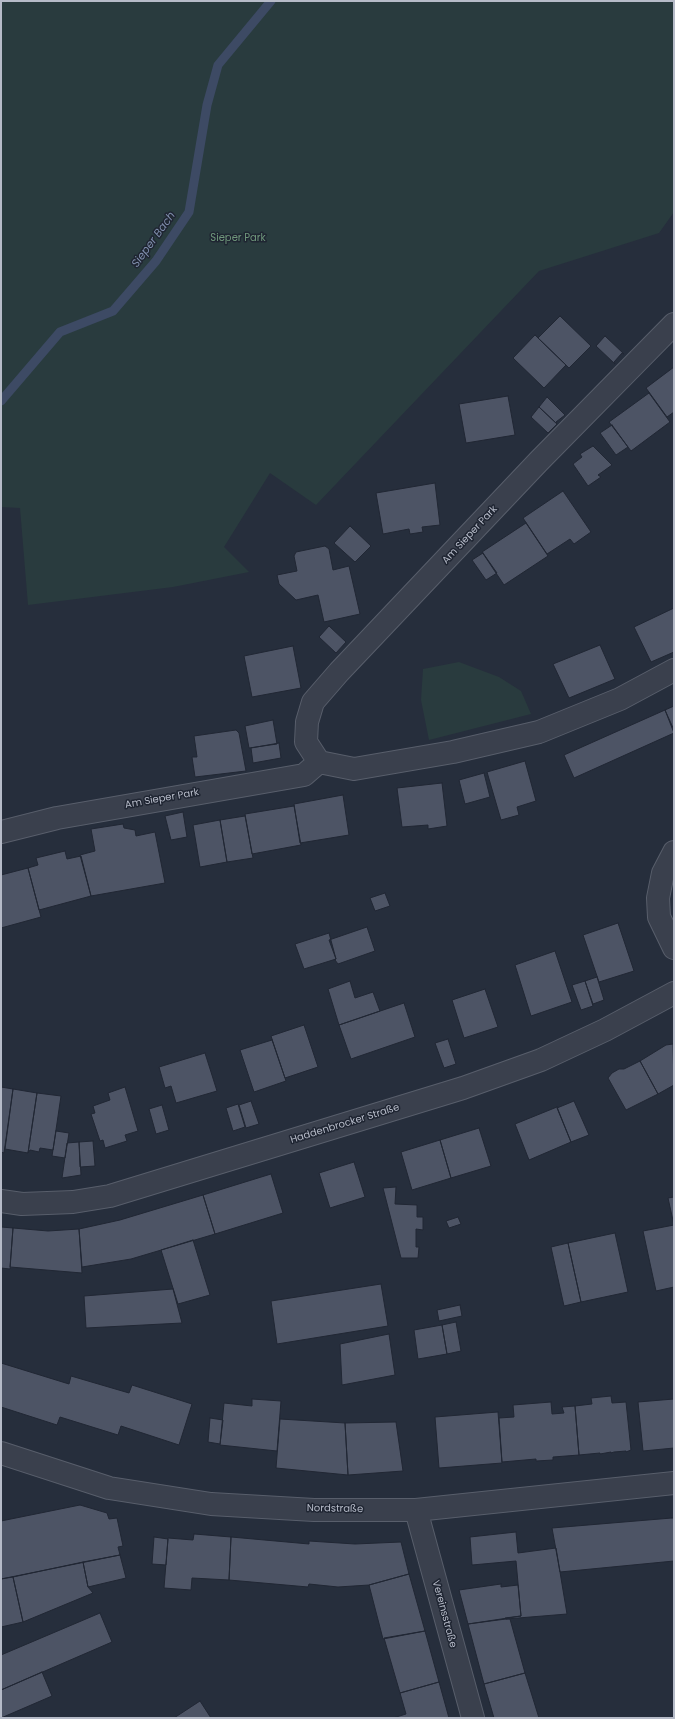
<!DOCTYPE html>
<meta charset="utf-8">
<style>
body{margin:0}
#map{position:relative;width:675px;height:1719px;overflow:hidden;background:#262e3c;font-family:Poppins,sans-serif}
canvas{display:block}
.frame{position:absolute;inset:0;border:2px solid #b6bbc8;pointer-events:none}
</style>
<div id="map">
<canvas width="675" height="1719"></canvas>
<div class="frame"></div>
</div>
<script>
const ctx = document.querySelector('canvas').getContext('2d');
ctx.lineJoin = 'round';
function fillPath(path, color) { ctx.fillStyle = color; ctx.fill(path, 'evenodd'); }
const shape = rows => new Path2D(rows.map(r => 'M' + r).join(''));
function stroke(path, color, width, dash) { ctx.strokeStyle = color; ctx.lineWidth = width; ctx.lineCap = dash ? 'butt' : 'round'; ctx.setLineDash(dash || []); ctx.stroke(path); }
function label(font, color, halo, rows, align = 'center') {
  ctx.font = font + ' Poppins,sans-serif'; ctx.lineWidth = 3; ctx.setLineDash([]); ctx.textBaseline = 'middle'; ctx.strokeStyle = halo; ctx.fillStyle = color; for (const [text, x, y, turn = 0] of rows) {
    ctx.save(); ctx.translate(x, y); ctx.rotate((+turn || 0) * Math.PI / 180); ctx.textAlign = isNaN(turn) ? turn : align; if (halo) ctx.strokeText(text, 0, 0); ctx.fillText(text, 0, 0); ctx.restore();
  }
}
fillPath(shape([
 [1,1,674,1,674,212,659,233,539,271,316,505,270,473,224,547,249,572,173,587,28,605,20,508,1,507],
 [459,662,499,677,521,691,531,714,429,740,421,700,423,669]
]), '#293b3e');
stroke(shape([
 [1,401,60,332,113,311,156,261,189,212,207,105,218,65,271,1]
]), '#3d4a64', 9);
const building = shape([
 [560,316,591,346,569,368,538,338,560,316],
 [535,335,566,365,544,388,513,358,535,335],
 [605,336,624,354,622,353,614,362,615,364,596,346,605,336],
 [674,367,674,412,667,417,646,388,674,367],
 [649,393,670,422,631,451,609,422,649,393],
 [508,396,515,435,466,443,459,404,508,396],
 [547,397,565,415,556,422,557,424,539,407,547,397],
 [539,407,557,424,548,433,531,417,539,407],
 [612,425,628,447,616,455,600,433,612,425],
 [593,446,612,465,598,475,601,477,588,486,573,464,582,457,580,454,593,446],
 [435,483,440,525,422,527,423,532,410,534,409,529,383,534,376,493,435,483],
 [563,491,591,532,574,544,570,539,547,554,523,518,563,491],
 [526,523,548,556,504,585,482,552,526,523],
 [350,526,371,546,355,562,334,543,350,526],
 [325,546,329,549,333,570,349,566,360,614,324,622,318,595,296,600,279,584,277,575,297,571,294,556,296,552,325,546],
 [483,553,497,573,486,580,472,560,483,553],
 [674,608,674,652,651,662,634,627,674,608],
 [329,626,346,642,336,653,319,637,329,626],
 [600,645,615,679,569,698,553,664,600,645],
 [293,646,301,688,252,697,244,656,293,646],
 [674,706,674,730,665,710,674,706],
 [665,710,674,733,574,778,564,755,665,710],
 [273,720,277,744,249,748,245,726,273,720],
 [236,730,239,733,246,771,195,777,192,757,197,757,194,736,236,730],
 [279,743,281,758,253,763,251,748,279,743],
 [525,761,536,801,517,807,519,815,501,820,487,772,525,761],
 [484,773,490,797,465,804,459,780,484,773],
 [442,783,447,826,428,829,428,825,402,827,397,788,442,783],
 [343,795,349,835,300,843,294,804,343,795],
 [294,806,301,845,252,854,245,814,294,806],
 [183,812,187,837,171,840,165,816,183,812],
 [245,816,253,858,227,862,220,820,245,816],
 [220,820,227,862,200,867,193,825,220,820],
 [123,824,124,828,135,830,136,836,155,832,165,883,91,896,80,855,95,851,91,829,123,824],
 [65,851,67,859,81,856,91,896,39,910,28,868,38,865,36,858,65,851],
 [28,868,41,917,1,928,1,875,28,868],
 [385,893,390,906,375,911,370,898,385,893],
 [618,923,634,971,599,982,583,935,618,923],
 [367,927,375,951,338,964,335,960,336,959,329,940,367,927],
 [329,933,336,959,304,969,295,944,329,933],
 [555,951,572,1002,531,1016,515,965,555,951],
 [597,977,604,1000,593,1004,585,981,597,977],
 [350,981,355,998,373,992,380,1011,339,1025,328,989,350,981],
 [585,981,593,1006,581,1010,572,985,585,981],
 [485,989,498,1027,464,1038,452,1000,485,989],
 [404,1003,415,1037,351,1059,339,1025,404,1003],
 [304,1025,318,1067,285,1078,271,1036,304,1025],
 [448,1039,456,1064,444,1068,435,1043,448,1039],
 [272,1040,286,1081,254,1092,240,1050,272,1040],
 [673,1044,674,1085,658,1094,640,1061,666,1045,673,1044],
 [205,1053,217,1091,176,1103,171,1086,165,1088,159,1067,205,1053],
 [640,1061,658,1094,626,1110,608,1078,612,1073,619,1069,624,1069,640,1061],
 [1,1087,13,1089,4,1153,1,1152,1,1087],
 [125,1087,138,1131,125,1135,127,1141,105,1148,103,1140,100,1141,91,1114,95,1113,93,1106,110,1100,108,1093,125,1087],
 [13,1089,37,1093,28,1153,5,1149,13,1089],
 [37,1093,61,1096,53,1150,40,1148,39,1152,30,1150,28,1153,37,1093],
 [251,1101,259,1124,246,1128,239,1105,251,1101],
 [574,1101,589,1135,571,1142,557,1108,574,1101],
 [238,1104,245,1127,233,1131,226,1108,238,1104],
 [162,1105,169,1130,156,1134,149,1109,162,1105],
 [557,1107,571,1142,529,1160,515,1124,557,1107],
 [479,1128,491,1166,451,1178,440,1140,479,1128],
 [56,1131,69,1133,65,1158,52,1156,56,1131],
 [440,1140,451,1178,412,1190,401,1152,440,1140],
 [93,1141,95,1166,80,1167,79,1142,93,1141],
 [79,1142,81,1175,62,1178,67,1143,79,1142],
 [354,1162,365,1197,330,1208,319,1173,354,1162],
 [271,1174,283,1213,215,1234,203,1195,271,1174],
 [396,1187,395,1204,417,1205,417,1217,423,1217,423,1230,416,1229,416,1247,419,1247,418,1258,401,1258,383,1188,396,1187],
 [203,1195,215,1234,131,1259,82,1267,79,1229,120,1220,203,1195],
 [674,1197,674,1225,668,1198,674,1197],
 [458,1217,461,1224,449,1228,446,1221,458,1217],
 [674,1225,674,1287,656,1291,643,1231,674,1225],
 [1,1227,13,1228,10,1269,1,1268,1,1227],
 [13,1228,48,1231,79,1229,82,1273,10,1267,13,1228],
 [615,1233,628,1292,581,1302,568,1243,615,1233],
 [193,1240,210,1295,178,1304,161,1250,193,1240],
 [568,1243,581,1302,564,1306,551,1247,568,1243],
 [381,1284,388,1326,277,1344,271,1301,381,1284],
 [173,1289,182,1323,86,1328,84,1296,173,1289],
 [460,1305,462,1316,439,1321,437,1310,460,1305],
 [456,1322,461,1351,447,1354,442,1325,456,1322],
 [442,1325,447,1354,418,1359,414,1330,442,1325],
 [389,1334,395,1375,342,1385,340,1344,389,1334],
 [1,1363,69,1384,71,1376,129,1393,132,1385,192,1404,179,1445,121,1426,118,1435,60,1417,57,1425,1,1407,1,1363],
 [611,1396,612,1403,626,1402,631,1450,626,1452,626,1451,614,1452,611,1453,611,1452,600,1454,600,1453,579,1455,575,1406,592,1404,591,1398,611,1396],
 [252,1399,281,1401,277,1451,220,1445,224,1403,252,1406,252,1399],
 [674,1399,674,1448,643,1451,638,1402,674,1399],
 [551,1402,552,1414,564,1413,562,1407,575,1406,579,1455,553,1457,553,1460,536,1461,536,1459,502,1462,499,1418,514,1417,513,1405,551,1402],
 [498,1412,502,1463,439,1468,435,1417,498,1412],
 [210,1418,223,1420,220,1444,208,1442,210,1418],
 [280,1419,345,1423,348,1475,276,1468,280,1419],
 [396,1422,403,1471,348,1475,345,1423,396,1422],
 [80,1505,107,1513,109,1519,117,1518,123,1546,118,1547,120,1555,1,1579,1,1521,80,1505],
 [672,1518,674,1518,674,1561,560,1572,552,1528,672,1518],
 [516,1532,518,1553,556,1548,567,1614,506,1619,505,1618,521,1616,516,1561,472,1565,470,1537,516,1532],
 [194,1534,231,1537,229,1580,192,1578,191,1590,164,1588,168,1538,193,1540,194,1534],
 [154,1537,168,1539,166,1565,152,1564,154,1537],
 [231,1537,309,1544,309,1541,355,1544,401,1542,409,1574,369,1585,338,1587,309,1584,308,1587,229,1580,231,1537],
 [120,1555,126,1578,88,1587,83,1562,120,1555],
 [83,1562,88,1587,93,1593,23,1622,13,1577,83,1562],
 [409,1574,425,1631,383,1639,369,1585,409,1574],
 [13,1577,23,1622,1,1627,1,1579,13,1577],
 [501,1584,501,1587,518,1585,521,1616,468,1624,459,1590,501,1584],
 [100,1613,112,1642,1,1690,1,1655,100,1613],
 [506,1619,510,1619,525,1673,484,1684,468,1624,506,1619],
 [425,1631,439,1682,400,1693,384,1638,425,1631],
 [42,1672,52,1696,1,1718,1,1690,42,1672],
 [525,1673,539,1718,494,1718,484,1684,525,1673],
 [439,1682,449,1718,393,1718,406,1714,400,1693,439,1682],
 [200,1701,211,1718,174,1718,200,1701]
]);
fillPath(building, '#4d5465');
stroke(building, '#212734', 1);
const minor = shape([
 [674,324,539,461,339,672,313,702,307,722,306,742,319,762,354,769,453,752,539,732,620,699,674,670],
 [1,832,57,818,304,775,319,762],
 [674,852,663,873,658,898,659,917,674,948],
 [1,1201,22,1204,73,1202,110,1196,463,1088,541,1060,605,1030,674,993],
 [1,1453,109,1488,211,1504,314,1510,416,1510,674,1483],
 [416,1510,473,1718]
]);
stroke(minor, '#585e6b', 24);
stroke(minor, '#3a404d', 22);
label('10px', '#6f977b', '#1f2532', [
 ["Sieper Park",238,238]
]);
label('10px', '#b6bbc8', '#1f2532', [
 ["Am Sieper Park",470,535,-47],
 ["Am Sieper Park",162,799,-10],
 ["Haddenbrocker Straße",345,1124,-17],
 ["Nordstraße",335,1509,1],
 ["Vereinsstraße",444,1614,75]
]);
label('italic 11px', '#808fad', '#1f2532', [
 ["Sieper Bach",154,240,-54]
]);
</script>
